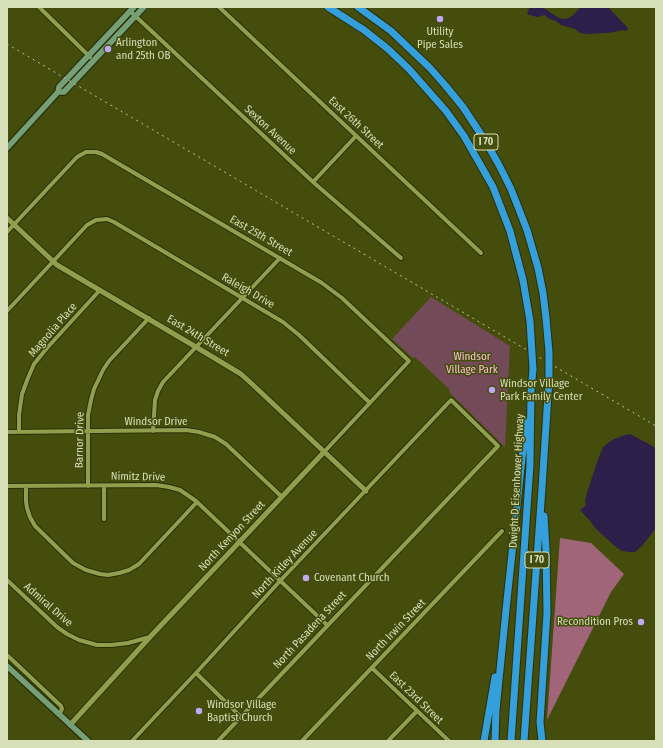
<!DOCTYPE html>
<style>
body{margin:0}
#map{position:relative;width:663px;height:748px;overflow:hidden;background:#444d0c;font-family:"Fira Sans Condensed",sans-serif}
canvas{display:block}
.frame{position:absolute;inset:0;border:8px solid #d6dfb8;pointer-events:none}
</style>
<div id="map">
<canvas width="663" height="748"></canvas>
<div class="frame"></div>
</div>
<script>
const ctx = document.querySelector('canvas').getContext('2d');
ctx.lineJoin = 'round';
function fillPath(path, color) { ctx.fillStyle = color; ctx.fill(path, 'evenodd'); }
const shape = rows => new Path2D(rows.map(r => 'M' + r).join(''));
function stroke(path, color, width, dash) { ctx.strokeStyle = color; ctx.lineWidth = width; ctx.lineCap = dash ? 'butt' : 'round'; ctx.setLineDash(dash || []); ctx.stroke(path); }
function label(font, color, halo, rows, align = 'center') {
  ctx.font = font + ' "Fira Sans Condensed",sans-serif'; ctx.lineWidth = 3; ctx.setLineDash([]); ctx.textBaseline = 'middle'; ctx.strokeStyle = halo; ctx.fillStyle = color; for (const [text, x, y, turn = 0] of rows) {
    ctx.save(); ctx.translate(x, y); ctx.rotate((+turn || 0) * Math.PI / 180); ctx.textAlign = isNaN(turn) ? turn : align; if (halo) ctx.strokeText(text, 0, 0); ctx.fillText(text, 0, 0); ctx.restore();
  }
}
fillPath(shape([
 [431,297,510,346,505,447,449,392,450,390,415,357,413,358,392,339]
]), '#734b58');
fillPath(shape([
 [560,538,591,543,624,574,611,592,547,720]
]), '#a06579');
fillPath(shape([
 [530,7,542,7,559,18,566,19,572,16,581,7,608,7,628,28,626,31,622,30,614,32,606,33,589,34,580,33,575,29,561,25,556,21,549,19,545,15,537,17,527,14,528,11],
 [630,434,656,448,656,528,642,546,635,552,629,552,622,551,616,547,596,529,591,522,580,510,586,505,585,501,587,493,597,462,603,447,612,440,625,435]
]), '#2e1e4a');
const minor = shape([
 [39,7,90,57],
 [219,7,481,253],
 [130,11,313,182,401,258],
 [313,182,356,136],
 [7,232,77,157,86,152,96,152,102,154,322,283,342,298,409,361,324,452],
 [7,311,87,225,96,220,107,219,114,222,283,322,299,335,370,403],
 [153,431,155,400,158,391,163,382,280,258],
 [7,432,186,430,199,432,215,437,226,444,282,497],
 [19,432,19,415,22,394,28,378,34,364,47,348,100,290],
 [7,486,156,485,169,487,180,490,196,501,327,625],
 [26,486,26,501,27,508,30,517,35,526,73,563,86,570,100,574,108,575,119,573,129,570,139,564,197,502],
 [88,486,88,415,91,400,94,389,103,370,109,361,149,318],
 [104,486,104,519],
 [7,580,57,627,67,634,79,640,97,645,111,645,128,643,150,637],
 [7,655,61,706,62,709,59,715],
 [372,668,449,741],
 [196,673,241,717],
 [132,741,196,673,280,581,451,400,498,446,218,741],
 [302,741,502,531],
 [388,741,417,711]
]);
const tertiary = shape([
 [7,218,57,265,196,347,241,374,252,384,366,491],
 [70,725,150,637,324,452]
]);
const secondary = shape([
 [58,92,64,92,144,7],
 [7,148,58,92,59,87,134,7],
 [7,666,88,741]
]);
const motorway = shape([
 [328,7,364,30,388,49,409,69,446,111,464,136,493,187,510,231,523,280,530,321],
 [358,7,391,31,430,68,445,85,463,107,486,142,499,165,511,189,527,230,538,268,543,293,546,318],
 [484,741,495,677],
 [495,741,496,710,506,610,522,458,527,421],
 [511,741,530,465,531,392,533,369],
 [524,741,542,488,549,379],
 [542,741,540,722,547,613,546,549,544,516]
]);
stroke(minor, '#2b3105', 6);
stroke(tertiary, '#2b3105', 7);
stroke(secondary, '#2b3105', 8);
stroke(motorway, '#2b3105', 9);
stroke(minor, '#909f4e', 4);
stroke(tertiary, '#909f4e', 5);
stroke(secondary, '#749f78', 5.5);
stroke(motorway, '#349fda', 7);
stroke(shape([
 [7,44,656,426]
]), '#bac397', 1, [2, 4]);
const motorwayBridge = shape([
 [546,318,549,352,549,379],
 [530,321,533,369]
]);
stroke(motorwayBridge, '#2b3105', 9, []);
stroke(motorwayBridge, '#349fda', 7);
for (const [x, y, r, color] of [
 [440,19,4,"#bfa8f4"],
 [108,49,4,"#bfa8f4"],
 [492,390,4,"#bfa8f4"],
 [306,578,4,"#bfa8f4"],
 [641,622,4,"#bfa8f4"],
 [199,711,4,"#bfa8f4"]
]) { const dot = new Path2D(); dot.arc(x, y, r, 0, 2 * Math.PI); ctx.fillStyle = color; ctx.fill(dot); stroke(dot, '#444d0c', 1.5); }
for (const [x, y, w] of [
 [486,142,24],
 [537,560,24]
]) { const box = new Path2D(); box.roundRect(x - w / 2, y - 8, w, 16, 3); ctx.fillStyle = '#444d0c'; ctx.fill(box); stroke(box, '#d6dfb8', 1); }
label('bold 10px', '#d6dfb8', null, [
 ["I 70",486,142],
 ["I 70",537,560]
]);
label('11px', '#d6dfb8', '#444d0c', [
 ["Utility",440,32,"center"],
 ["Pipe Sales",440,45,"center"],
 ["Arlington",116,43],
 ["and 25th OB",116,56],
 ["Windsor Village",500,384],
 ["Park Family Center",500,397],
 ["Covenant Church",314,578],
 ["Recondition Pros",633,622,"right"],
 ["Windsor Village",207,705],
 ["Baptist Church",207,718]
], 'left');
label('11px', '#d6dfb8', '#444d0c', [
 ["East 26th Street",356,123,43],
 ["Sexton Avenue",270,130,43],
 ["East 25th Street",261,236,30],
 ["Raleigh Drive",248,291,30],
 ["Magnolia Place",53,330,-49],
 ["East 24th Street",198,336,31],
 ["Windsor Drive",156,422],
 ["Barnor Drive",80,440,-89],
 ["Nimitz Drive",138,477,1],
 ["Dwight D Eisenhower Highway",517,481,-87],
 ["North Kenyon Street",232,536,-47],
 ["North Kitley Avenue",285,564,-47],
 ["Admiral Drive",48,605,41],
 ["North Pasadena Street",310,630,-47],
 ["North Irwin Street",396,630,-46],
 ["East 23rd Street",416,698,44]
]);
label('11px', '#f8c1d3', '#444d0c', [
 ["Windsor",472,357],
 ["Village Park",472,370]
]);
</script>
